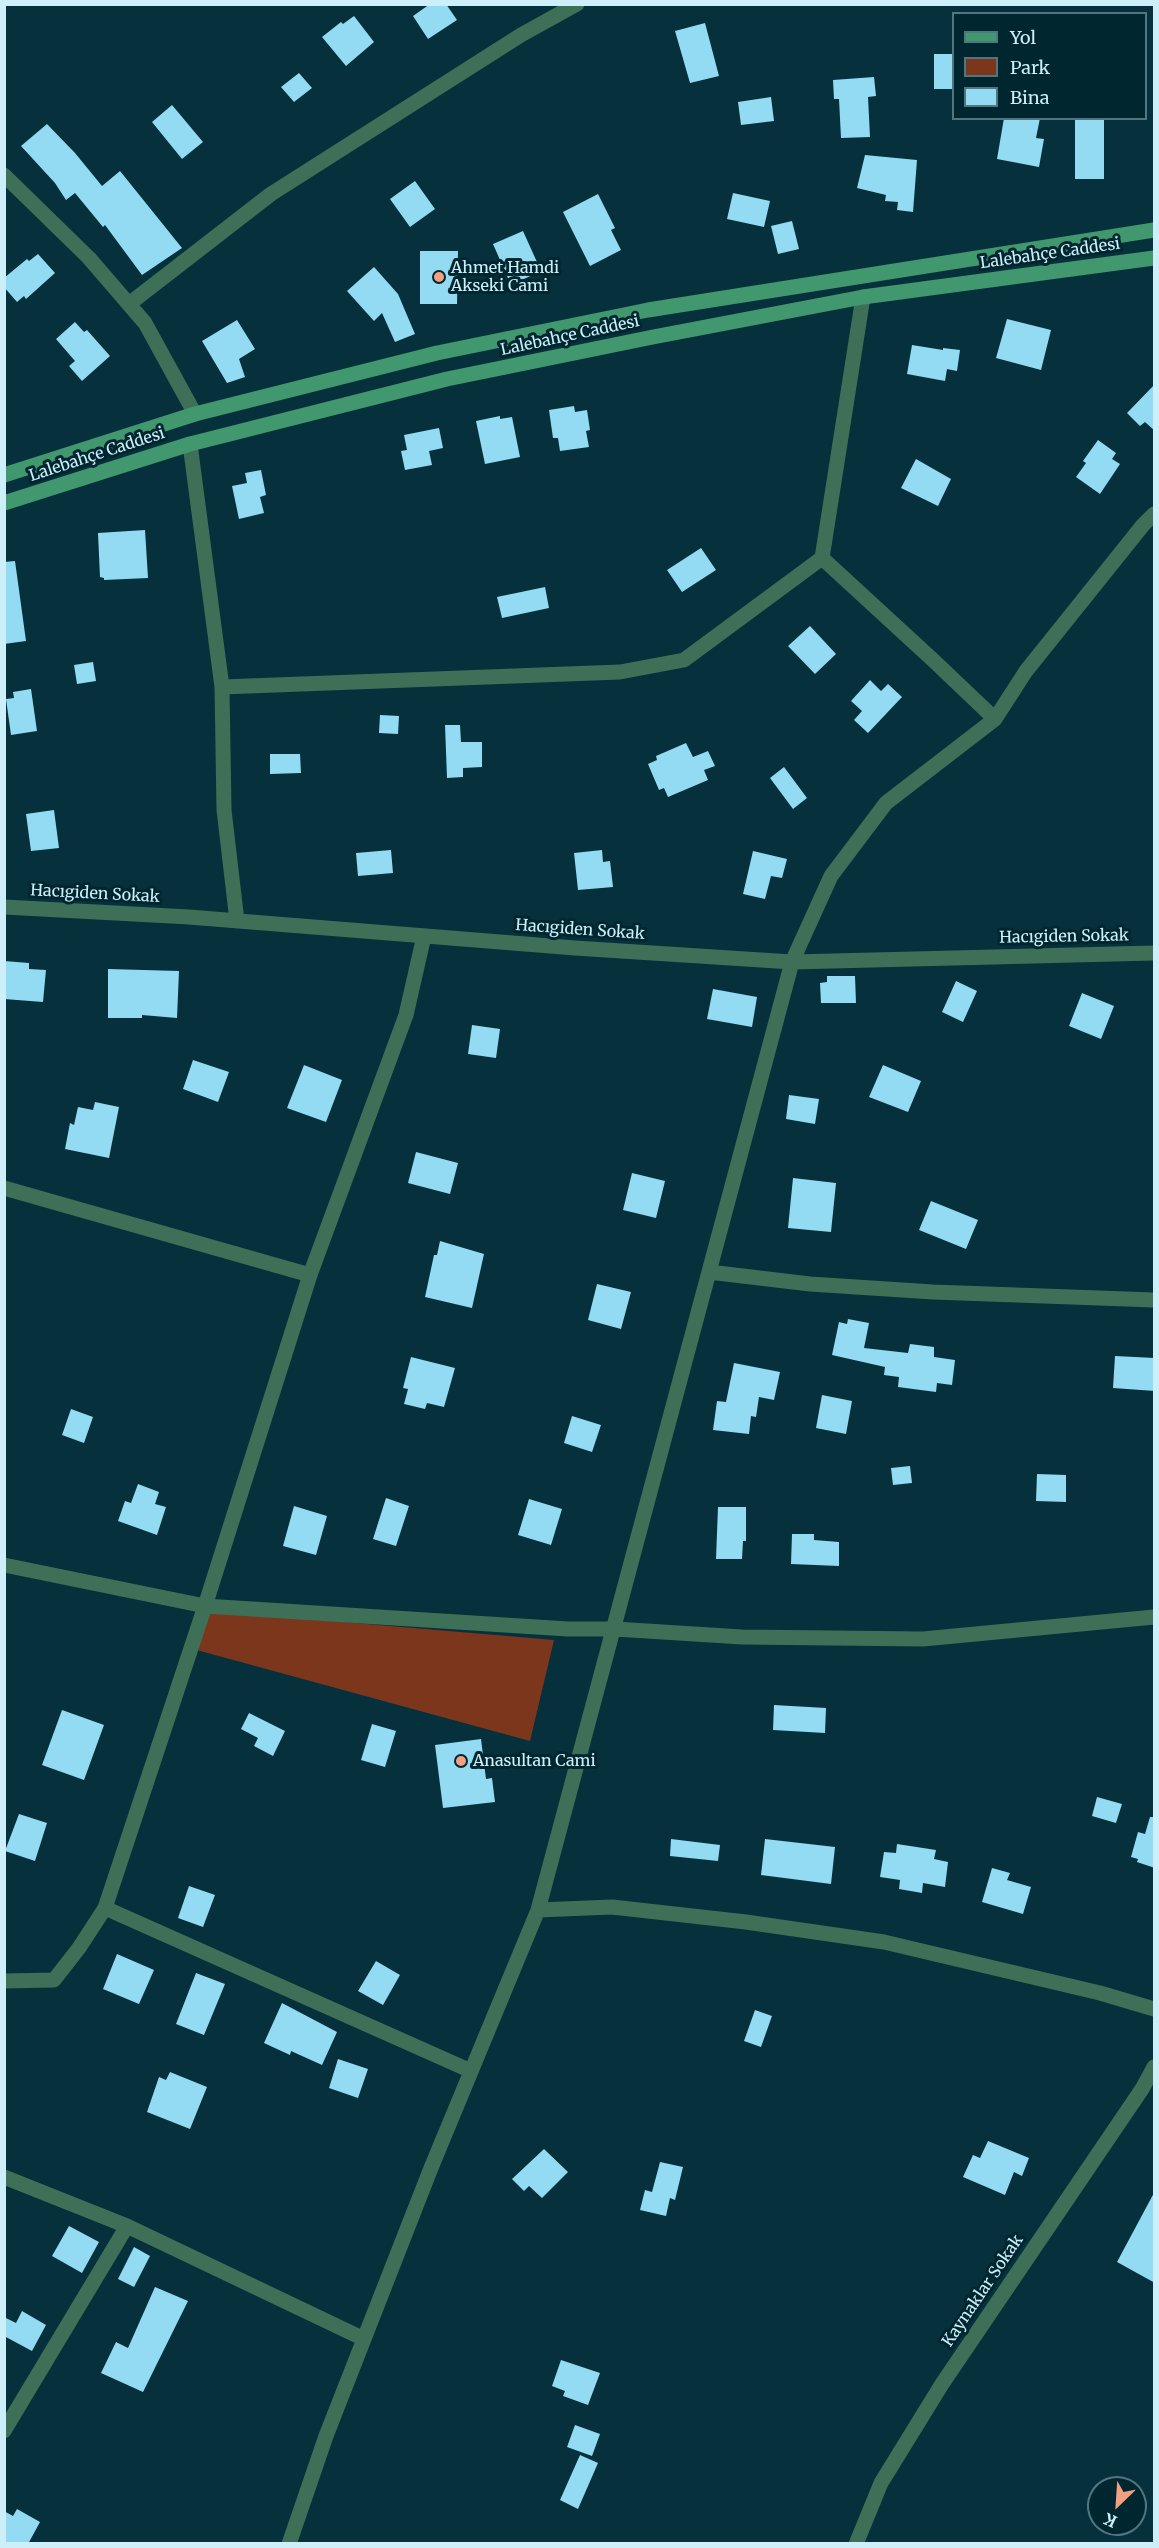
<!DOCTYPE html>
<meta charset="utf-8">
<style>
body{margin:0}
#map{position:relative;width:1159px;height:2548px;overflow:hidden;background:#06303b;font-family:Merriweather,serif}
canvas{display:block}
.frame{position:absolute;inset:0;border:6px solid #cceffa;pointer-events:none}
.legend{position:absolute;left:952px;top:12px;width:195px;height:108px;box-sizing:border-box;background:#002630;border:2px solid #527681;margin:0;padding:8px 10px;list-style:none;font-size:18px;color:#cceffa}
.legend li{display:flex;align-items:center;gap:12px;height:30px}
.legend b{width:30px;border:2px solid #527681}
.north{position:absolute;left:1087px;top:2476px;width:60px;height:60px;box-sizing:border-box;background:#002630;border:2px solid #527681;border-radius:50%;rotate:205deg;font-size:16px;font-weight:700;line-height:24px;text-align:center;color:#cceffa}
.north::after{content:'';display:block;margin:auto;width:21px;height:27px;background:#f39f82;clip-path:polygon(50% 0,100% 100%,50% 72%,0 100%)}
</style>
<div id="map">
<canvas width="1159" height="2548"></canvas>
<div class="frame"></div>
<ul class="legend">
<li><b style="height:8px;background:#41976e"></b>Yol</li>
<li><b style="height:16px;background:#7c361c"></b>Park</li>
<li><b style="height:16px;background:#92dbf3"></b>Bina</li>
</ul>
<div class="north">K</div>
</div>
<script>
const ctx = document.querySelector('canvas').getContext('2d');
ctx.lineJoin = 'round';
function fillPath(path, color) { ctx.fillStyle = color; ctx.fill(path, 'evenodd'); }
const shape = rows => new Path2D(rows.map(r => 'M' + r).join(''));
function stroke(path, color, width, dash) { ctx.strokeStyle = color; ctx.lineWidth = width; ctx.lineCap = dash ? 'butt' : 'round'; ctx.setLineDash(dash || []); ctx.stroke(path); }
function label(font, color, halo, rows, align = 'center') {
  ctx.font = font + ' Merriweather,serif'; ctx.lineWidth = 6; ctx.setLineDash([]); ctx.textBaseline = 'middle'; ctx.strokeStyle = halo; ctx.fillStyle = color; for (const [text, x, y, turn = 0] of rows) {
    ctx.save(); ctx.translate(x, y); ctx.rotate((+turn || 0) * Math.PI / 180); ctx.textAlign = isNaN(turn) ? turn : align; if (halo) ctx.strokeText(text, 0, 0); ctx.fillText(text, 0, 0); ctx.restore();
  }
}
fillPath(shape([
 [215,1611,554,1640,530,1741,193,1649,204,1619]
]), '#7c361c');
fillPath(shape([
 [430,4,446,4,457,20,428,39,413,16],
 [354,16,374,42,346,66,322,37,341,22,343,24],
 [705,23,719,76,690,83,675,31],
 [934,54,954,54,954,89,934,89],
 [299,73,312,88,294,102,281,87],
 [874,77,876,96,868,97,870,137,841,138,839,99,834,99,833,80],
 [771,97,774,121,741,125,738,102],
 [172,105,203,142,182,159,152,122],
 [1004,118,1040,118,1036,138,1044,139,1039,167,997,159],
 [1075,118,1104,118,1104,179,1075,179],
 [47,124,75,153,102,186,120,171,182,248,142,275,105,225,103,227,75,193,66,200,55,183,21,146],
 [865,155,917,160,913,212,897,210,898,202,885,201,886,195,857,188],
 [415,181,435,209,410,227,390,199],
 [733,193,770,201,764,227,727,219],
 [598,194,615,228,611,230,621,250,590,266,563,212],
 [792,221,799,249,778,254,771,226],
 [523,231,541,271,511,285,493,244],
 [420,251,458,251,457,304,420,304],
 [38,254,55,273,26,299,24,296,17,302,4,287,4,278,27,259,29,261],
 [374,267,398,294,415,334,395,342,382,313,374,321,347,291],
 [1007,319,1051,330,1041,370,996,358],
 [237,320,255,349,239,359,245,377,227,383,202,341],
 [75,322,84,332,87,330,110,356,82,381,69,366,75,361,56,339],
 [912,345,943,350,943,348,960,350,957,371,947,369,945,381,907,374],
 [1155,384,1155,431,1145,422,1140,426,1127,413],
 [574,406,575,412,587,410,590,430,586,431,589,447,560,451,558,438,553,438,549,410],
 [500,416,500,419,512,417,520,457,485,464,476,421],
 [439,428,443,448,429,451,432,465,405,470,401,451,407,450,404,435],
 [1098,440,1116,453,1112,459,1120,464,1100,494,1076,477,1086,463,1083,461],
 [916,459,951,479,938,506,901,488],
 [261,470,266,495,260,497,264,513,239,519,232,486,247,483,245,473],
 [145,530,148,578,104,580,104,578,100,577,98,533],
 [701,548,716,570,682,592,667,570],
 [15,561,26,641,4,644,4,562],
 [545,587,549,608,502,618,497,597],
 [810,626,836,654,815,674,788,646],
 [93,662,96,681,77,684,74,665],
 [870,680,881,691,888,684,902,697,868,733,854,720,862,711,851,701],
 [31,689,37,731,11,735,6,699,14,698,13,692],
 [380,715,399,716,398,734,379,733],
 [445,725,460,725,461,742,482,742,482,767,463,768,463,777,447,778],
 [686,743,693,757,708,751,715,766,704,770,708,780,668,797,664,788,659,790,648,764,657,760,656,756],
 [270,754,300,754,301,773,270,774],
 [784,767,807,798,793,809,770,778],
 [54,810,59,848,31,851,26,814],
 [391,850,393,873,358,876,356,853],
 [602,850,603,862,610,861,613,887,578,890,574,853],
 [753,851,787,859,782,878,771,876,765,899,743,894],
 [4,961,29,963,29,969,46,970,43,1002,4,999],
 [108,969,179,971,177,1018,142,1015,142,1018,108,1018],
 [827,976,855,976,856,1003,821,1003,820,983,827,982],
 [956,981,977,991,963,1022,942,1012],
 [713,989,757,997,752,1027,707,1019],
 [1082,993,1114,1006,1101,1039,1069,1026],
 [472,1025,500,1029,496,1058,468,1054],
 [193,1060,229,1072,218,1102,183,1089],
 [304,1065,342,1080,326,1122,287,1108],
 [883,1065,921,1081,908,1112,869,1097],
 [789,1095,819,1099,815,1124,786,1119],
 [95,1102,119,1107,109,1158,65,1149,70,1123,74,1125,78,1107,93,1110],
 [416,1152,458,1163,450,1194,408,1183],
 [632,1173,665,1181,656,1218,623,1210],
 [793,1178,836,1183,831,1232,788,1228],
 [931,1201,978,1220,966,1249,919,1230],
 [440,1241,484,1254,472,1308,425,1297,434,1255,437,1255],
 [597,1284,631,1292,621,1329,588,1320],
 [848,1319,869,1323,864,1348,908,1353,910,1344,934,1347,934,1357,955,1360,952,1385,937,1383,936,1392,898,1387,899,1377,884,1375,885,1367,832,1355,839,1322,847,1324],
 [1115,1356,1155,1358,1155,1391,1113,1388],
 [411,1357,455,1368,444,1407,427,1403,425,1409,404,1404,408,1389,403,1388],
 [734,1363,780,1372,774,1400,759,1397,756,1417,751,1416,749,1434,713,1430,717,1401,726,1402],
 [822,1395,852,1401,846,1434,816,1428],
 [71,1409,93,1417,84,1443,62,1435],
 [572,1416,601,1425,592,1452,564,1443],
 [910,1466,912,1483,893,1485,891,1468],
 [1037,1474,1066,1475,1066,1502,1036,1501],
 [138,1484,159,1492,155,1504,166,1507,157,1535,118,1521,125,1501,131,1503],
 [386,1498,409,1506,396,1546,373,1539],
 [529,1499,562,1509,551,1545,518,1535],
 [294,1506,327,1516,316,1555,283,1546],
 [718,1507,746,1507,746,1541,743,1541,742,1559,716,1559],
 [792,1534,814,1534,814,1540,839,1542,839,1566,791,1564],
 [774,1705,826,1708,825,1733,773,1730],
 [62,1710,104,1725,84,1780,42,1765],
 [249,1713,285,1731,273,1756,254,1746,258,1738,241,1729],
 [372,1724,396,1731,385,1767,361,1760],
 [481,1739,486,1779,492,1778,495,1802,443,1808,435,1745],
 [1097,1797,1122,1804,1116,1823,1092,1816],
 [19,1814,47,1823,35,1861,5,1851],
 [1150,1817,1155,1817,1155,1868,1137,1862,1138,1859,1131,1857,1138,1832,1145,1834],
 [671,1839,720,1845,718,1861,670,1856],
 [765,1839,835,1847,831,1884,761,1875],
 [897,1844,936,1850,934,1859,948,1862,945,1887,923,1883,922,1893,899,1889,900,1880,880,1877,884,1852,896,1853],
 [992,1868,1010,1873,1007,1880,1031,1887,1023,1914,982,1902],
 [189,1886,215,1895,203,1927,178,1918],
 [117,1954,154,1970,139,2004,103,1989],
 [376,1961,400,1975,383,2005,358,1991],
 [196,1973,225,1984,204,2035,176,2024],
 [282,2003,337,2032,322,2065,291,2051,290,2055,264,2043],
 [755,2010,772,2016,761,2047,744,2041],
 [338,2059,368,2069,358,2098,329,2088],
 [170,2072,207,2087,190,2129,147,2112,159,2077,166,2080],
 [988,2141,1029,2158,1022,2176,1014,2172,1005,2195,963,2177,973,2155,980,2158],
 [544,2149,568,2172,542,2198,529,2186,524,2191,512,2179],
 [660,2162,683,2167,675,2200,670,2198,666,2216,640,2210,645,2190,652,2192],
 [1155,2191,1155,2283,1117,2262],
 [69,2226,99,2242,82,2273,52,2256],
 [134,2247,150,2256,134,2287,118,2279],
 [155,2287,188,2301,143,2392,101,2373,116,2342,128,2348],
 [22,2311,46,2325,32,2351,4,2336,4,2317,16,2323],
 [561,2360,600,2373,588,2405,563,2396,565,2391,552,2386],
 [575,2425,600,2434,592,2456,567,2447],
 [580,2455,598,2463,578,2509,560,2500],
 [17,2509,40,2522,28,2544,4,2544,4,2511,13,2516]
]), '#92dbf3');
stroke(shape([
 [4,175,89,258,145,323,195,414],
 [129,304,271,194,521,35,577,4],
 [190,444,222,687,224,810,237,921],
 [822,558,863,297],
 [222,687,620,672,684,660,822,558,933,660,995,719],
 [4,907,189,917,575,948,792,962,1154,953],
 [4,1188,310,1275,205,1606,105,1908],
 [709,1272,810,1284,933,1292,1154,1300],
 [310,1275,406,1015,424,936],
 [4,1565,205,1606,568,1629,615,1629,742,1637,923,1639,1154,1617],
 [538,1910,612,1907,746,1922,884,1942,1100,1993,1154,2009],
 [4,1981,54,1980,79,1948,105,1908,471,2071],
 [4,2177,127,2226],
 [4,2431,127,2226,364,2339],
 [289,2544,326,2436,431,2168,538,1910,792,962,831,876,886,803,995,719,1026,671,1143,525,1154,514],
 [856,2544,881,2483,942,2384,1142,2089,1154,2067]
]), '#3d7056', 15);
stroke(shape([
 [4,475,195,414,437,353,648,310,1154,230],
 [4,503,190,444,447,379,653,337,863,297,1154,258]
]), '#41976e', 15);
for (const [x, y, r, color] of [
 [439,277,6,"#f39f82"],
 [461,1761,6,"#f39f82"]
]) { const dot = new Path2D(); dot.arc(x, y, r, 0, 2 * Math.PI); ctx.fillStyle = color; ctx.fill(dot); stroke(dot, '#002630', 2); }
label('16px', '#cceffa', '#002630', [
 ["Lalebahçe Caddesi",1050,254,-8],
 ["Lalebahçe Caddesi",570,336,-12],
 ["Lalebahçe Caddesi",97,455,-18],
 ["Hacıgiden Sokak",95,894,3],
 ["Hacıgiden Sokak",580,930,4],
 ["Hacıgiden Sokak",1064,937,-1],
 ["Kaynaklar Sokak",983,2291,-56]
]);
label('16px', '#cceffa', '#002630', [
 ["Ahmet Hamdi",451,268],
 ["Akseki Cami",451,286],
 ["Anasultan Cami",473,1761]
], 'left');
</script>
